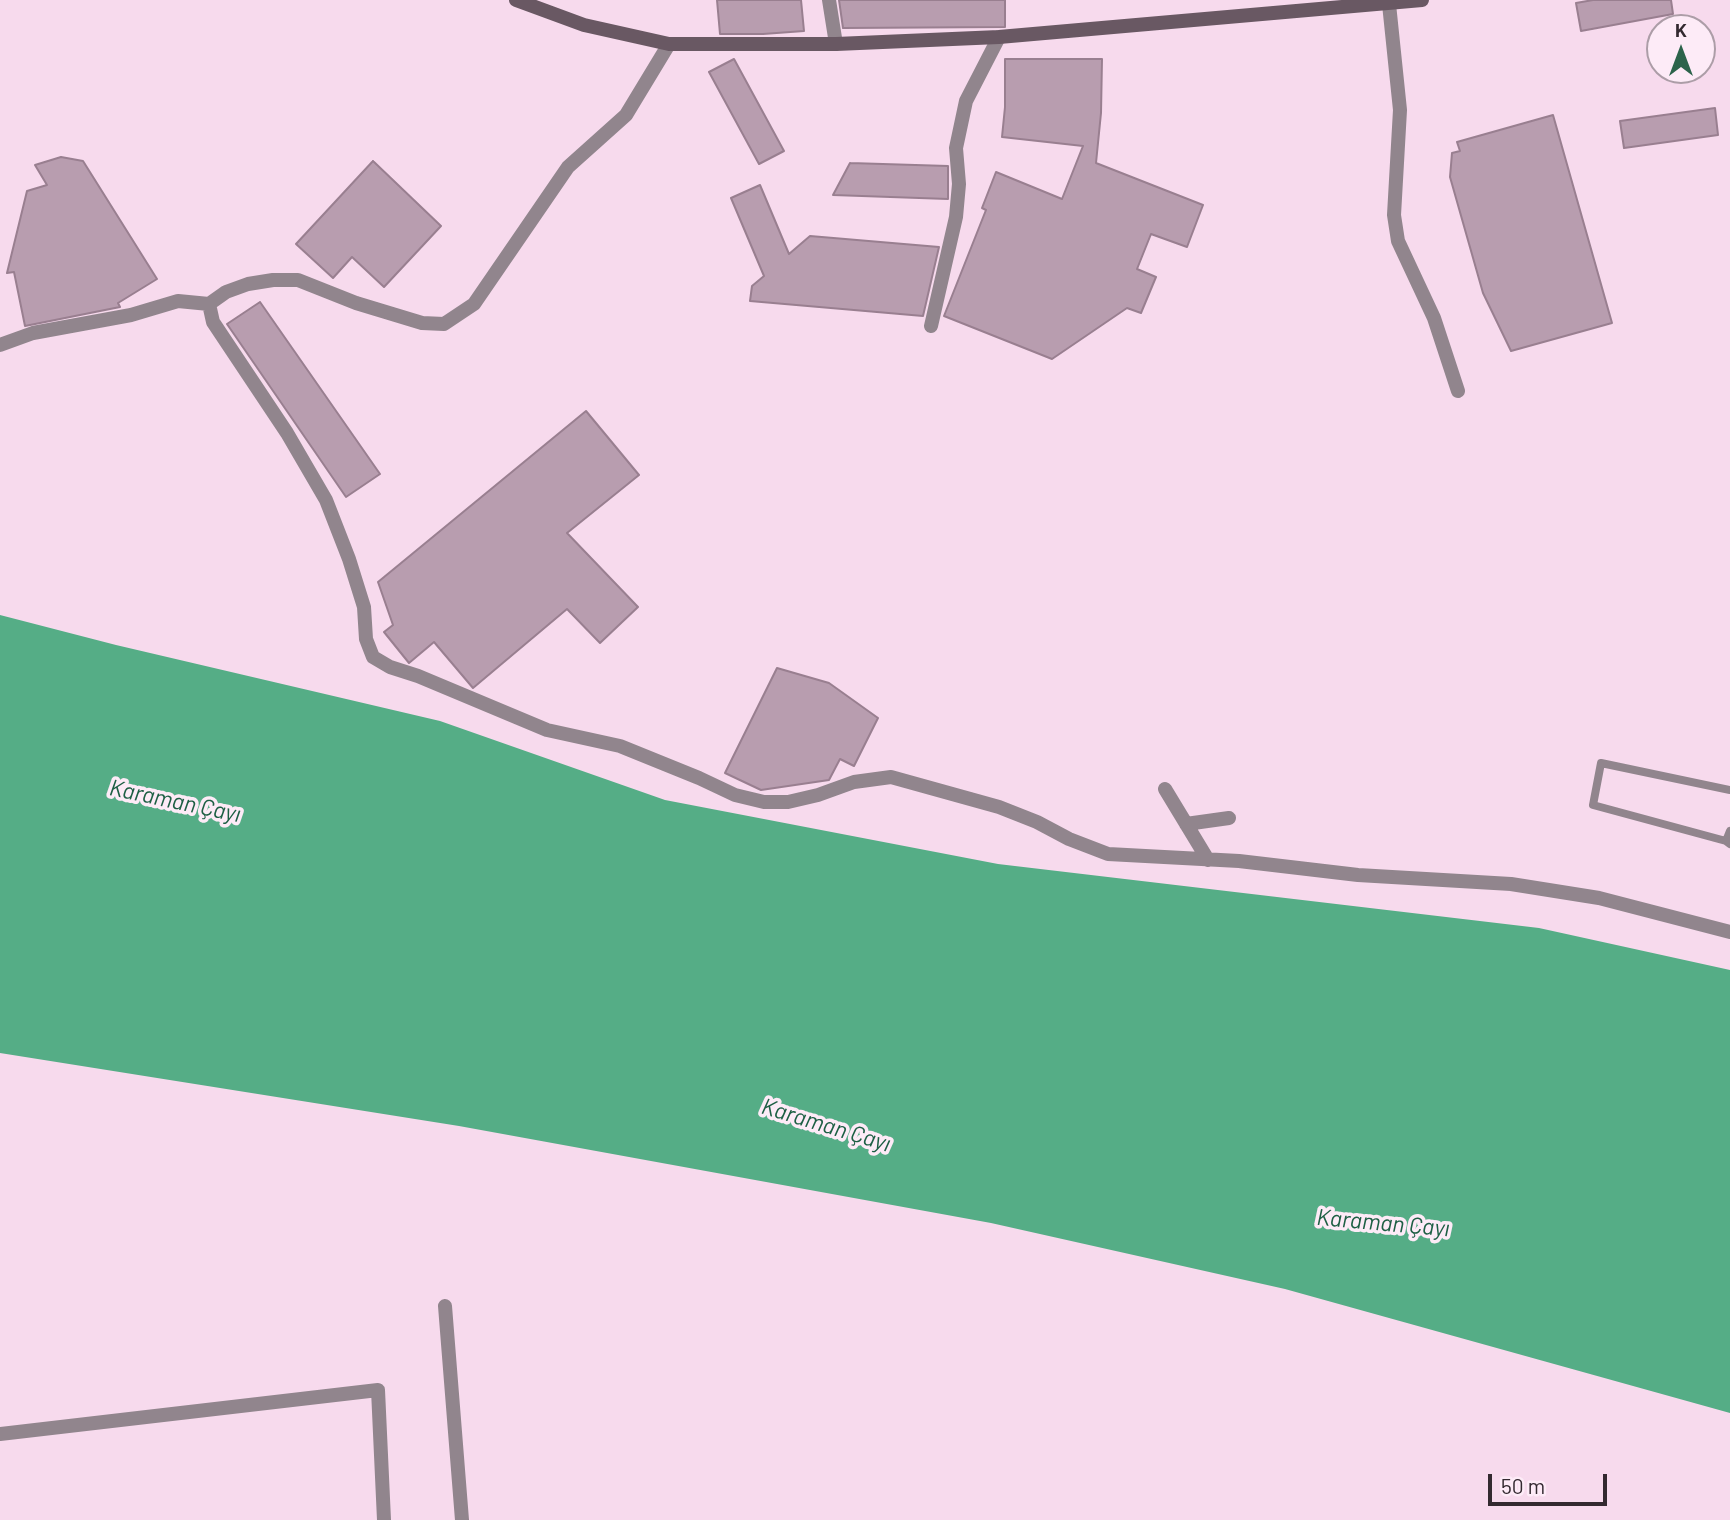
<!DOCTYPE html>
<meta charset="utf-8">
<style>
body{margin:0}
#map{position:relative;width:1730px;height:1520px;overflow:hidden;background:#f7daed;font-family:Barlow,sans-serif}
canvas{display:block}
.north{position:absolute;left:1646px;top:14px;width:70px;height:70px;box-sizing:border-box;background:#fdebf7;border:2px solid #ac9da7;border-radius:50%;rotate:0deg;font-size:19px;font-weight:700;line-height:28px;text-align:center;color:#332930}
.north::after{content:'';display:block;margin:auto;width:24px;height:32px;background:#2c634b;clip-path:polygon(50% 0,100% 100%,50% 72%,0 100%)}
.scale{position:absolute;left:1488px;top:1474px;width:119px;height:32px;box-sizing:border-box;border:4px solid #332930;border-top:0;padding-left:9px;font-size:21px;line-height:24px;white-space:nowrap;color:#332930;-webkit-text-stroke:5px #fdebf7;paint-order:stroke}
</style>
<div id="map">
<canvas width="1730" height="1520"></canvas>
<div class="north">K</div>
<div class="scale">50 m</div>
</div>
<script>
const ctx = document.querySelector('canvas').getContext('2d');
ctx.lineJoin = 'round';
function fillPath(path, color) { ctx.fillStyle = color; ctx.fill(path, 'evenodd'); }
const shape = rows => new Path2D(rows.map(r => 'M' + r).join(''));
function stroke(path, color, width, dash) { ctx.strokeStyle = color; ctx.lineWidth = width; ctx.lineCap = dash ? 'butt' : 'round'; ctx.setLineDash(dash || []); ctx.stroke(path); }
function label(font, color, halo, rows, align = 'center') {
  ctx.font = font + ' Barlow,sans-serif'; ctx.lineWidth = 7; ctx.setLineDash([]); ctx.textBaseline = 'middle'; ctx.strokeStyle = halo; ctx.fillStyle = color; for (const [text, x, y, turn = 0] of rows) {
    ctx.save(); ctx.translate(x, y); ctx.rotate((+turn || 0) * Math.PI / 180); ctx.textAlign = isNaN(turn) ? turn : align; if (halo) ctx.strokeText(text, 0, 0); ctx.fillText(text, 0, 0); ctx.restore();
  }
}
fillPath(shape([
 [0,615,116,645,440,721,665,800,998,864,1539,928,1730,970,1730,1413,1285,1289,991,1223,459,1126,0,1053]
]), '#55ad86');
const building = shape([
 [717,0,801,0,804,31,763,34,720,34,717,0],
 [839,0,1005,0,1005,27,843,28,839,0],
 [1593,0,1671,0,1673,14,1581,31,1576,3,1593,0],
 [734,59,784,151,759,164,709,72,734,59],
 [1005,59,1102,59,1101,113,1096,163,1203,205,1187,247,1151,234,1137,269,1156,277,1141,313,1127,308,1052,359,944,316,986,210,982,208,996,172,1062,199,1083,146,1002,137,1005,107,1005,59],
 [1715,108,1718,135,1624,148,1620,121,1715,108],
 [1553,115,1612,323,1511,351,1483,293,1450,177,1452,153,1460,151,1457,142,1553,115],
 [61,157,83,161,157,279,118,303,120,307,25,326,14,272,7,273,27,191,47,185,35,165,61,157],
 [373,161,441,226,384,287,352,257,333,278,296,244,373,161],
 [850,163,948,166,948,199,833,195,850,163],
 [760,185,789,254,810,236,939,247,923,316,750,301,752,286,764,276,731,198,760,185],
 [260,302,380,474,346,497,227,324,260,302],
 [586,411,639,475,567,533,638,607,600,643,567,609,473,688,434,642,409,663,384,632,393,625,378,582,586,411],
 [777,668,829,683,878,718,854,766,840,759,829,780,761,790,725,773,777,668]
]);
fillPath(building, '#b89daf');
stroke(building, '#997f90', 2);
stroke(shape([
 [1730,790,1601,763,1593,805,1726,841,1730,844],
 [1726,841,1730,831]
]), '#91858d', 8);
stroke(shape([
 [829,0,836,44],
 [1389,4,1400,110,1394,215,1398,241,1434,318,1458,391],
 [669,44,626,115,568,167,474,304,444,324,422,323,356,303,298,280,273,280,248,284,226,292,209,304,213,322,287,433,326,500,349,559,364,607,366,639,373,657,390,667,418,676,547,730,620,746,699,778,735,795,764,802,788,802,818,795,854,782,891,777,999,807,1037,822,1069,839,1108,854,1239,861,1358,875,1511,884,1599,898,1730,932],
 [931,326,956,217,959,184,956,148,966,101,999,37],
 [0,345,33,333,131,315,178,301,209,304],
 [1165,789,1208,860],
 [1186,824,1229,818],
 [445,1306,462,1520],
 [0,1434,378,1390,384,1520]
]), '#91858d', 14);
stroke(shape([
 [516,0,584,25,669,44,836,44,999,37,1422,0]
]), '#695863', 14);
label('italic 23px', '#1d5f44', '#fdebf7', [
 ["Karaman Çayı",175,801,12],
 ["Karaman Çayı",826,1125,17],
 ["Karaman Çayı",1383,1223,5]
]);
</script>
